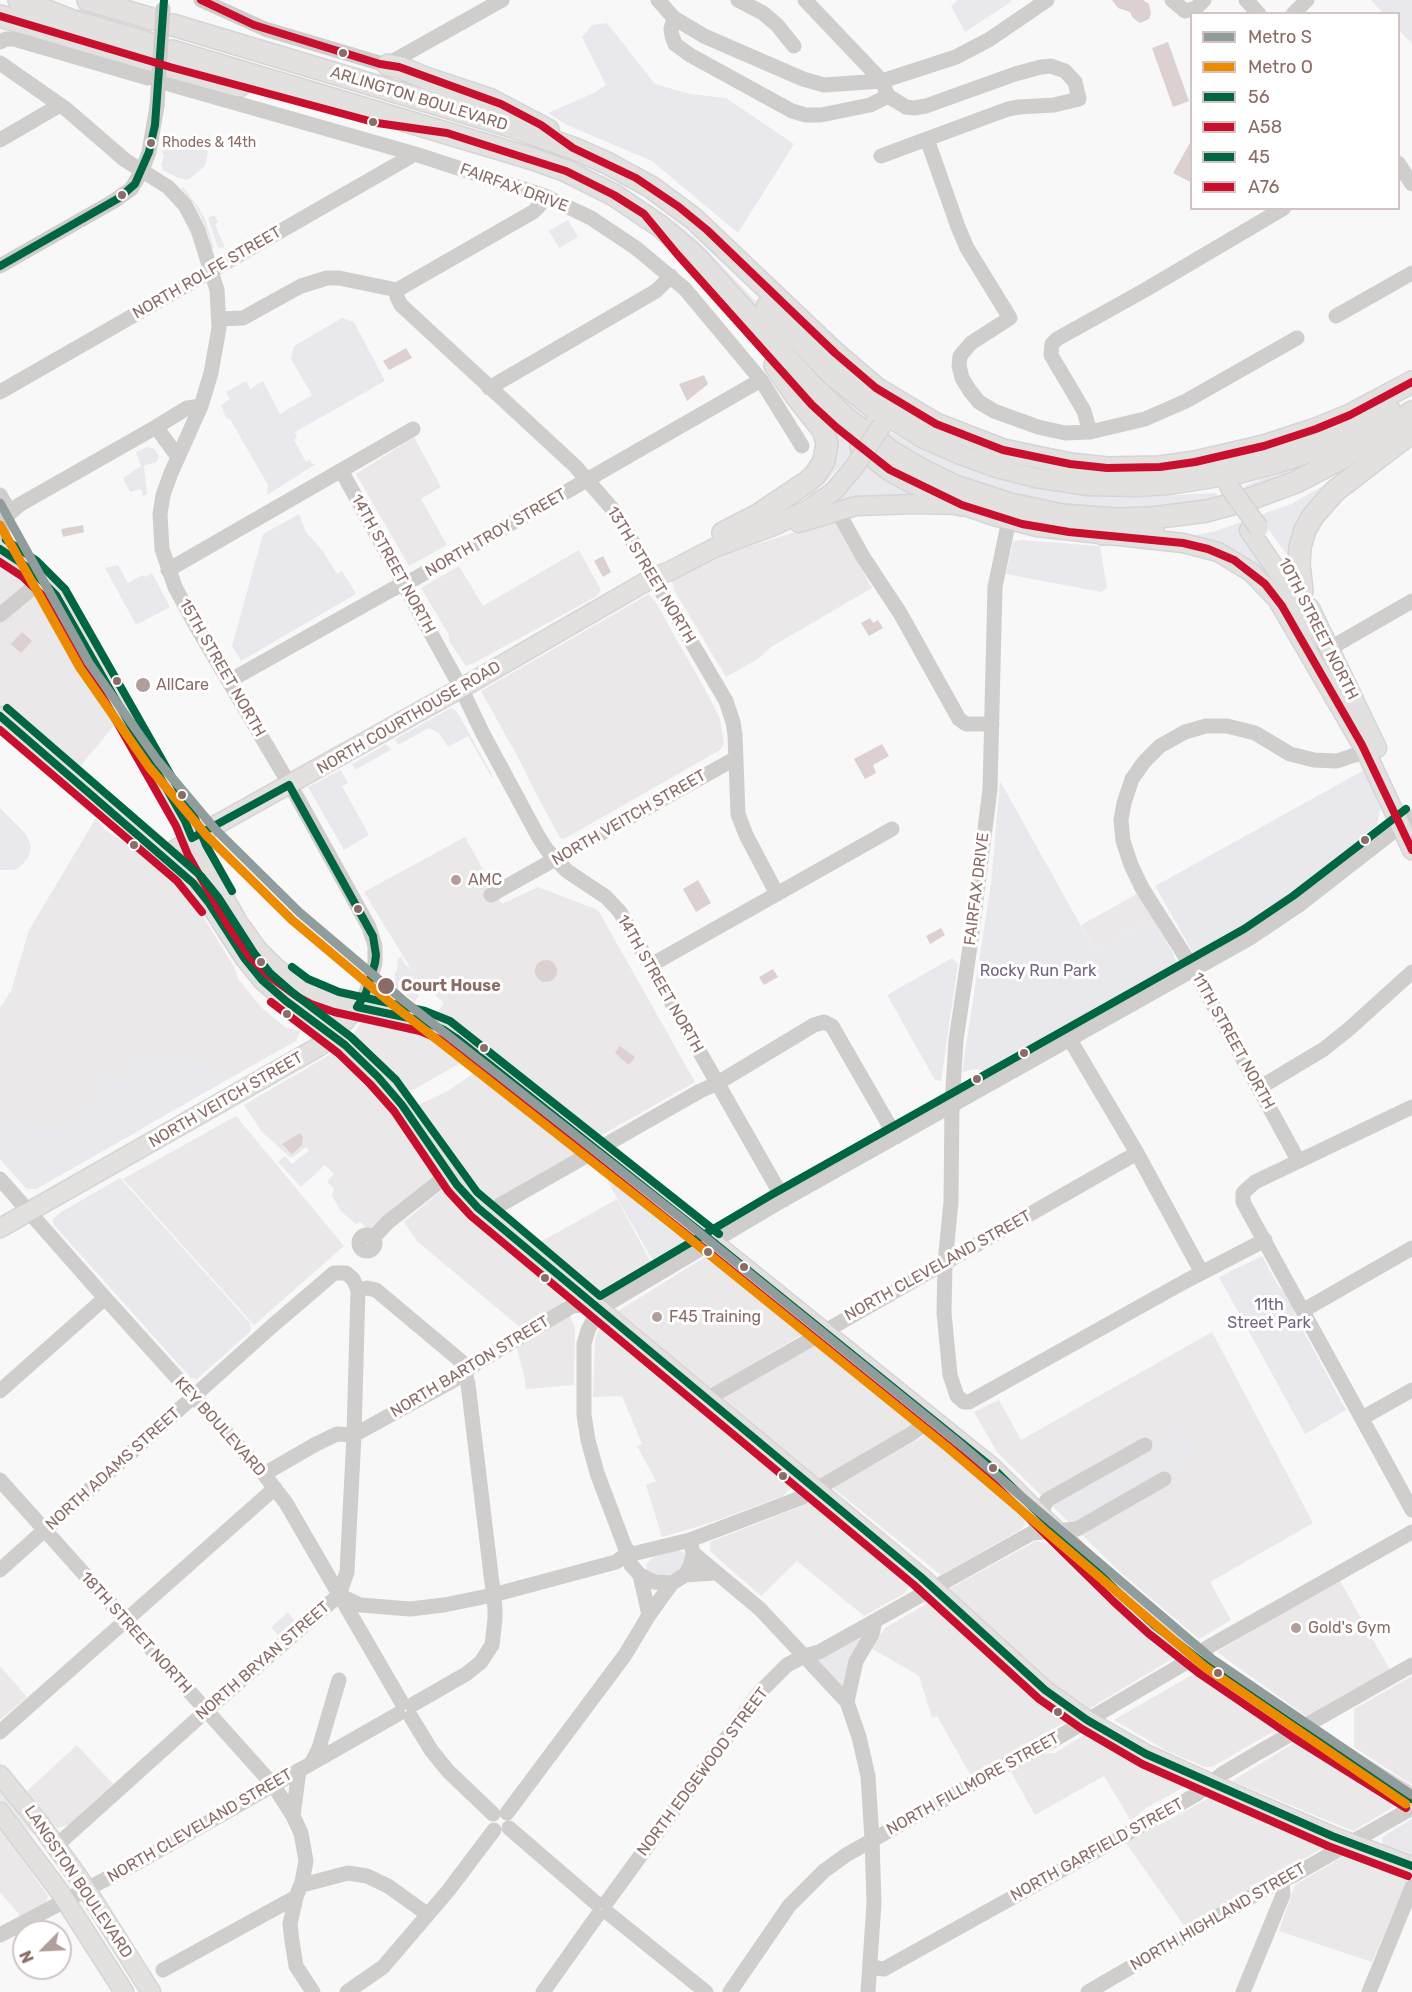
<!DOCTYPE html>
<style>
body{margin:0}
#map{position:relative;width:1412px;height:1992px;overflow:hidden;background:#f8f8f9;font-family:Rubik,sans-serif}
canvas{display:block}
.legend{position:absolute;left:1190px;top:12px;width:210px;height:198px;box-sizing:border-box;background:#fff;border:2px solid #d1c4c2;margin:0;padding:8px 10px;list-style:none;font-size:18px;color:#8b6c66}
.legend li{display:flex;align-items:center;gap:12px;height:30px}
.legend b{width:30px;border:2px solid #d1c4c2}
.north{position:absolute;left:12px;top:1920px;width:60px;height:60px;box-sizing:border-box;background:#fff;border:2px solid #d1c4c2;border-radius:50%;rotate:246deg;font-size:16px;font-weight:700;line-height:24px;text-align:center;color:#8b6c66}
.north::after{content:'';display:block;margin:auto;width:21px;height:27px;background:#b19d99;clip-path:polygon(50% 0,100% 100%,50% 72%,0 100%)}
</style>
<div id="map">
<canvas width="1412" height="1992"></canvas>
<ul class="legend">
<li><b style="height:8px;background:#919d9d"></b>Metro S</li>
<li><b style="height:8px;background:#ed8b00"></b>Metro O</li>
<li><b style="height:8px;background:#006641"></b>56</li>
<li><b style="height:8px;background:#c8102e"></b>A58</li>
<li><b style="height:8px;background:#006641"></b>45</li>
<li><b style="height:8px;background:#c8102e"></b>A76</li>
</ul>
<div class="north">N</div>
</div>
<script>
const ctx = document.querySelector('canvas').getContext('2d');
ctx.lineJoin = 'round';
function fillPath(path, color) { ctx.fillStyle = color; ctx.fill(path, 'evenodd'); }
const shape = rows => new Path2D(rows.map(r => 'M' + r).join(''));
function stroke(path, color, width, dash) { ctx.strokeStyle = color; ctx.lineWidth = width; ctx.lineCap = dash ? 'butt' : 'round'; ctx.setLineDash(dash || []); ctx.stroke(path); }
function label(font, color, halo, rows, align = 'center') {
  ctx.font = font + ' Rubik,sans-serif'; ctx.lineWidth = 6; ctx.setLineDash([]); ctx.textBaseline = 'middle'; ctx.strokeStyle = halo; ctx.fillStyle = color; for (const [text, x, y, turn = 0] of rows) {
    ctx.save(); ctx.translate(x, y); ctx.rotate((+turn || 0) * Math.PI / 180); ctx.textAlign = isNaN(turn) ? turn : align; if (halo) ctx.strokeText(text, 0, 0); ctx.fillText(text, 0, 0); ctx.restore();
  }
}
fillPath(shape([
 [414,437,441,487,421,499,447,545,409,566,356,474],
 [835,520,872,588,771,647,758,659,726,677,674,590,672,581,674,577,724,554],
 [579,550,601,590,597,596,474,663,466,666,449,641,449,635,421,588,459,566,483,606],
 [0,558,19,571,31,581,0,609],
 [47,592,116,719,113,727,76,771,0,706,0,621,34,594],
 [649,594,656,603,706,691,720,719,724,744,720,750,564,839,560,838,533,788,521,763,481,691],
 [96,818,105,830,140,852,184,890,194,902,234,967,239,980,262,1008,285,1027,300,1031,296,1041,157,1119,140,1130,36,1189,31,1189,26,1188,0,1159,0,1008,11,991,29,930],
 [465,837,502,904,538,887,598,910,695,1082,600,1136,491,1055,473,1041,471,1034,436,1014,444,1003,416,977,364,892],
 [1137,894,1153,919,1095,951,1081,925],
 [364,1018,428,1033,460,1055,462,1059,460,1063,413,1090,407,1090,355,1043,354,1033],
 [333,1053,374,1084,438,1174,372,1230,366,1228,327,1181,334,1174,306,1147,291,1158,262,1132,244,1105],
 [481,1068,581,1147,582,1150,484,1206,474,1196,416,1111,416,1106,448,1091],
 [236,1116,344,1246,254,1325,123,1179],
 [443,1189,449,1192,459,1204,467,1206,493,1230,488,1235,565,1299,560,1306,521,1328,417,1241,404,1222],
 [617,1199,653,1266,599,1297,535,1245],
 [710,1254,806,1332,710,1389,618,1311],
 [571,1312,571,1319,575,1327,574,1385,526,1389,524,1375,517,1349,530,1337],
 [602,1328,616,1333,636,1352,788,1483,791,1488,783,1496,707,1524,662,1537,646,1485,656,1481,637,1446,642,1444,622,1396,593,1397,595,1340,597,1332],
 [1212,1332,1313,1523,1210,1582,1231,1620,1199,1639,1121,1573,997,1452,974,1412,999,1400,1021,1440],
 [819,1341,916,1423,818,1480,720,1398],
 [931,1432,985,1477,1025,1518,1025,1525,1020,1530,941,1575,833,1488],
 [812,1502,907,1581,909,1586,905,1593,864,1616,797,1561,761,1596,710,1551,710,1542],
 [1036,1541,1058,1546,1138,1623,1177,1656,1087,1710,1039,1674,949,1589],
 [1339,1579,1390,1670,1307,1717,1217,1652],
 [928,1603,936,1608,1005,1672,1069,1720,975,1774,970,1774,937,1716,932,1718,919,1676,871,1648,885,1628],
 [0,1666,27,1697,0,1720],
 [1197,1672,1273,1721,1277,1727,1274,1731,1212,1767,1205,1767,1167,1751,1114,1720],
 [1412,1676,1412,1785,1354,1747,1354,1709],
 [1084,1735,1186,1786,1146,1808,1131,1821,1104,1776,1035,1815,1010,1770,1038,1754,1055,1753],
 [1299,1740,1400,1803,1353,1831,1232,1781],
 [77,1745,113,1784,68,1825,57,1828,27,1791],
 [1211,1797,1328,1845,1185,1927,1126,1843],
 [0,1828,48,1896,46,1903,21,1917,0,1892],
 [1346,1855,1408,1879,1372,1962,1279,1931,1295,1885]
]), '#eae8e9');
fillPath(shape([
 [958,0,1010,0,1011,2,965,32,951,6],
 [1371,0,1412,0,1412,44,1399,30,1398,14,1383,13],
 [80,5,152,27,151,36,76,13],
 [607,23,655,84,690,94,726,98,794,144,738,233,652,161,567,125,548,113,594,93,606,85,582,37,592,25],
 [165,136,208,151,205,166,188,180,179,178,163,170,161,165,164,156,162,153],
 [183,187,199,208,205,219,214,248,211,250,209,237,203,221,194,204,181,188],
 [214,215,218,222,215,225,225,247,219,248,217,245,208,218],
 [568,220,578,237,559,248,549,231],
 [674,221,699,242,762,308,855,400,871,421,868,425,835,396,671,223],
 [342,318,354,322,385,381,295,432,297,438,294,440,306,462,310,460,312,464,316,464,267,495,268,485,230,419,226,418,221,405,230,399,226,392,246,381,250,389,263,381,280,414,312,395,291,359,294,346],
 [829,428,852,445,927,496,833,505,833,503,859,468,846,460,825,483,796,502,813,483],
 [890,432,948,461,1010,479,1102,494,1157,496,1216,493,1220,499,1180,506,1101,510,1032,500,956,476,936,467,884,436,885,433],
 [1348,442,1318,462,1246,492,1244,489,1245,486],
 [147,447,155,449,159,457,156,462,144,466,147,494,143,496,141,489,130,492,123,478,141,466,136,452],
 [1335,479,1290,559,1263,522,1243,529,1274,572,1284,600,1180,538,1216,531,1291,504],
 [299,514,306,532,322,550,337,574,342,571,356,594,241,661,232,646,263,534],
 [1020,540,1100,546,1107,588,1101,592,1006,574,1013,542],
 [118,565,128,583,143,575,145,577,152,573,170,607,136,625,105,568],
 [84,693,91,695,94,702,87,709,79,701,80,696],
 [451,708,454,709,459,715,494,778,492,778,468,736,448,747,439,733,429,728,398,745,395,739],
 [386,744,391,750,355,770,352,764],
 [341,770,348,783,342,786,369,835,344,850,308,787],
 [1364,770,1381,806,1377,825,1285,898,1248,923,1195,956,1155,886],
 [1000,781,1095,951,1153,919,1173,953,1177,965,985,1071,977,1069,962,1072,991,883],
 [0,808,26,834,31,846,29,856,22,865,15,870,0,870],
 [401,956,405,964,417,975,422,977,422,981,419,988,421,991,415,1002,405,994,400,993,392,994,390,992,395,982,395,973,398,967,397,960],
 [952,958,958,964,941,1081,935,1080,887,995],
 [136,1049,233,1071,237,1074,36,1189,26,1188,0,1159,0,1116,47,1129,56,1128,100,1103,99,1099,103,1097,91,1075,126,1083],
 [311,1149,325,1165,301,1187,278,1162,285,1156,292,1164],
 [120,1178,250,1323,251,1330,249,1333,197,1379,191,1378,53,1224,53,1219,61,1212],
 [609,1178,685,1240,683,1246,653,1261,608,1182],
 [337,1188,364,1217,363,1221,356,1224,340,1210,332,1196,333,1190],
 [1262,1256,1279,1287,1288,1295,1296,1317,1346,1410,1305,1434,1219,1277],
 [1181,1432,1189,1435,1193,1441,1195,1452,1193,1456,1186,1462,1184,1459,1169,1467,1171,1470,1153,1480,1151,1477,1099,1507,1100,1510,1074,1525,1053,1503,1085,1484,1087,1487,1139,1457,1138,1454,1156,1444,1158,1447,1172,1439,1171,1435],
 [677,1549,686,1554,683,1568,673,1575,661,1578,646,1571,647,1563,656,1555],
 [288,1612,294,1621,278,1635,271,1627],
 [864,1632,844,1688,818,1662,817,1658],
 [0,1787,36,1832,33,1834,26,1828,0,1800],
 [1412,1819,1412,1854,1383,1844,1382,1840,1384,1836]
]), '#e9e8ed');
fillPath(shape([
 [1112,0,1143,0,1149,4,1151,14,1149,19,1140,23,1133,18,1130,12,1118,8],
 [1168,42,1189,101,1173,107,1152,48],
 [1191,141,1192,179,1190,182,1173,173],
 [406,348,412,358,389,370,383,361],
 [704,375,708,384,687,401,679,384],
 [83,525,84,532,63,537,61,529],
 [603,556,611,572,603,577,594,561],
 [870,618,873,623,878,620,883,628,869,636,861,623],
 [22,632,32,641,21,653,11,644],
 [882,744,889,756,873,765,876,773,865,779,854,759],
 [698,880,711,903,696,912,683,889],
 [941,928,945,935,930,944,926,936],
 '535 971a11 11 0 1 1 22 0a11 11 0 1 1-22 0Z',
 [773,969,778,977,764,985,759,977],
 [620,1046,635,1057,629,1065,615,1053],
 [300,1133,303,1137,302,1145,292,1154,282,1144]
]), '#dcd0d0');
const major = shape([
 [875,421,880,412,924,439,958,454,993,467,1036,478,1088,486,1136,487,1169,485,1226,476,1230,488],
 [799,523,856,506,914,504,962,505,994,516,1037,527,1183,543,1218,552,1251,572,1277,599,1362,745],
 [1249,530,1282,578,1308,629],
 [0,549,30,569,56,595,185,821,197,850,238,922,258,950,276,968,303,988,315,994,336,1002,423,1021,444,1030,456,1038,713,1242,993,1468,1120,1594,1154,1625,1206,1665,1300,1729,1412,1799],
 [1310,608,1377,748],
 [0,716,193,883,209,903,245,959,262,980,286,1001,345,1045,378,1077,402,1105,457,1185,478,1208,921,1577,1045,1690,1087,1720,1146,1754,1230,1792,1332,1836,1412,1866],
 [1358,735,1412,850],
 [163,857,207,830,474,681,654,577,670,571,714,548,771,527,807,510,834,491,855,466],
 [0,1228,320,1046,337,1030,357,1007],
 [0,1775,40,1824,81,1881,151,1992],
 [0,1812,60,1892,124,1992]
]);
const highway = shape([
 [19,0,70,20,151,44],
 [88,0,152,19],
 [0,16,150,60],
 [173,25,513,127,573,148,607,163,651,187,694,219,835,353,876,388,936,424,1003,450,1070,464,1107,468,1160,467,1195,462,1264,446,1316,429,1350,415,1412,382],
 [172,51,533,159,566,171,614,195,660,226,697,258,809,383,848,420,892,452,922,470,955,486,1010,504,1062,515,1116,519,1152,518,1207,511,1250,499,1296,482,1342,458,1412,412],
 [388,65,399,67,428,79,491,100,548,130],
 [170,67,239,86],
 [767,307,834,376,880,412],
 [861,447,890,470,910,481,962,505],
 [1226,476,1277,462,1316,449,1349,434,1389,410],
 [723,533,758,515,807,482,815,475,824,461,827,443,823,430,796,396,775,365],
 [1103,534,1153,532],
 [1302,591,1299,564,1300,547,1305,530,1313,516,1335,491,1412,432]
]);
stroke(major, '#d6d5d5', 21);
stroke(highway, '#d6d4d5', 24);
stroke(shape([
 [201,0,265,29,386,65,502,0],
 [658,0,674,18,704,36,803,79,824,85,882,81,956,57,990,39,1047,0],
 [738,0,763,13,777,25,794,46],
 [805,0,882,81,888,96,906,107,914,108,926,106,1015,74,1041,67,1051,66,1065,71,1075,82,1079,99,1054,105,1019,107,1008,109,881,156],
 [1172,0,1185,11,1196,8,1204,0],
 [1246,0,1259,14],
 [1293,14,1307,0],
 [674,18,671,29,672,36,675,44,690,55,792,111,806,115,821,115,870,105,888,96],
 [0,42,6,39,14,39,148,78],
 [0,63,66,109,125,160,168,187,185,205,198,230,217,290,219,328,211,373,201,406,171,473,163,495,160,514,162,549,175,587,196,626,297,797,369,927,375,946,375,963,366,993,357,1007],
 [169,84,415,154,545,196,591,218,636,248,685,289,761,380,802,446],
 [927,139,958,227,967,248,1010,318,971,343,960,356,959,366,962,378,970,391,979,402,994,411,1038,427,1065,433,1090,432,1145,419,1186,401,1297,338],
 [0,140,60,105],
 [1398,163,1412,184],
 [0,266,114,201,131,189,142,171,149,152,157,106],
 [397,290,397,297,401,305,575,466,615,512,726,701,733,722,735,735,738,814,746,835,777,894],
 [1336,316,1412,273],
 [219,319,243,318,301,286,327,278,339,278,397,290,533,212,539,206,545,196],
 [489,388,656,291,671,276],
 [0,392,415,154],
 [156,427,178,457],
 [1090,432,1084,411,1051,355,1052,344,1057,339,1145,290,1284,208],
 [342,472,461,688,482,732,538,836,547,850,567,871,606,897,620,912,784,1200],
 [0,495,10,512],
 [837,510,863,557,900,613,959,719,966,724,992,724],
 [1009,520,995,587,990,789,971,940,956,1040,952,1105,951,1202,945,1263,944,1313,950,1375,957,1396,964,1402,969,1402,1184,1282,1265,1240],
 [0,538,8,515,19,505,156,427,187,408,201,406],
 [168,570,413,429],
 [0,615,42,580],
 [1320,654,1412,601],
 [229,681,391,590,416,578,761,380],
 [491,895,736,758],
 [651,965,892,829],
 [1069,1038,1137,1153,1202,1273],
 [1259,1088,1324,1049,1349,1029,1412,972],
 [1412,1107,1255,1182,1243,1193,1243,1202,1412,1510],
 [1298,1160,1194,970,1142,888,1131,865,1123,841,1121,820,1124,803,1132,779,1144,762,1160,746,1185,732,1206,726,1227,726,1255,733,1290,754,1314,760,1337,761,1358,754,1375,752],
 [0,1179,105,1298,263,1473,286,1503,402,1703],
 [487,1215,500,1205,700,1091,716,1084,814,1025,824,1022,832,1026,896,1137],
 '359 1243a8 8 0 1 1 16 0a8 8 0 1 1-16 0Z',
 [373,1238,388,1222,449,1174],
 [599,1309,776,1204,1250,938,1299,905,1412,817],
 [599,1309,588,1330,584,1344,584,1415,588,1440,597,1473,625,1547,631,1555],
 [1304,1310,1412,1248],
 [0,1391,105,1298],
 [710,1401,717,1393,1137,1153],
 [1362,1418,1412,1390],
 [264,1474,316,1444,337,1434,354,1435,456,1379,472,1366,572,1306,583,1305,599,1309],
 [0,1480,274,1786,293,1816,301,1833,306,1861,302,1882,296,1897,290,1924,292,1941,296,1966,313,1992],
 [1036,1523,1047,1500,1145,1445],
 [690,1540,803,1497,911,1434,922,1426,930,1417],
 [693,1553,760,1609,847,1702,859,1737,868,1776,872,1839,874,1903,868,1992],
 [0,1570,271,1327,334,1273,346,1273,353,1279,358,1290,367,1288,376,1290,462,1362,468,1384,495,1608,495,1619,492,1645,481,1662,466,1674,412,1705],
 [640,1575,649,1615],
 [685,1575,691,1564,693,1553,690,1540,628,1555,631,1565,640,1575,654,1582,672,1583,685,1575,715,1573],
 [339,1595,347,1572,354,1435,358,1290],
 [847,1702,856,1661,872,1634,875,1621],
 [411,1717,431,1750,448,1771,493,1814],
 [0,1732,275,1488],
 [312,1762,319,1748,339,1680],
 [507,1813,625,1655,649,1615,672,1583],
 [293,1816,299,1770],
 [509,1828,596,1903],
 [56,1846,206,1711,339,1595,360,1605,410,1609,444,1605,493,1595,616,1562,624,1556,628,1555],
 [302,1885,348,1873,367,1876,388,1886,427,1914],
 [606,1903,760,1692,787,1665,804,1656,819,1652,1032,1533,1077,1529,1164,1479],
 [608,1913,706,1992],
 [0,1935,142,1860,398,1714],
 [870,1967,884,1969,1141,1826,1197,1794,1222,1774,1254,1755,1412,1665],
 [163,1970,296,1897],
 [347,1992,383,1967,448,1891,494,1830],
 [543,1992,597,1916],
 [730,1992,789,1906,824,1871,846,1855,1018,1758,1052,1741,1185,1663,1210,1646,1412,1532],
 [1088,1992,1265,1889,1294,1875,1412,1808],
 [1243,1992,1283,1895,1282,1881],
 [1369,1992,1412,1887]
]), '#d0cecd', 15);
stroke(major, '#e2e1e0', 18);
stroke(highway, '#e2e1e0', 21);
const majorBridge = shape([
 [855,466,882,425],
 [1230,488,1259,528]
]);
stroke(majorBridge, '#d6d5d5', 21, []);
stroke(shape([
 [157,106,163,9]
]), '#d0cecd', 15);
stroke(majorBridge, '#e2e1e0', 18);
stroke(shape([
 [0,266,119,198,135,184,149,152,155,125,164,0],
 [0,549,30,569,56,595,185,821,192,838,289,785,373,936,376,955,375,963,366,993,357,1007,423,1021,444,1030,456,1038,713,1242,993,1468,1120,1594,1154,1625,1206,1665,1300,1729,1412,1799],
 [0,716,193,883,209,903,245,959,262,980,286,1001,345,1045,378,1077,402,1105,457,1185,478,1208,921,1577,1045,1690,1087,1720,1146,1754,1332,1836,1412,1866]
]), '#006641', 8);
stroke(shape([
 [0,562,23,577,48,601,176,826,188,855,229,927,250,957,269,976,298,997,311,1004,334,1012,420,1031,439,1039,450,1046,706,1250,986,1476,1113,1601,1148,1633,1200,1674,1294,1738,1406,1808],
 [0,730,177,881,202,912],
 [271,1002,338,1053,370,1084,394,1111,448,1191,471,1216,914,1585,1039,1699,1082,1729,1142,1764,1328,1846,1408,1876]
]), '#c8102e', 8);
stroke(shape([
 [6,540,37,561,65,589,194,816,206,845,232,891],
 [7,708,201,876,218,897,254,953,270,973,293,993,351,1037,396,1080,477,1192,600,1296,771,1195,1244,929,1293,896,1406,809],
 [292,967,308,979,339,992,425,1011,450,1021,719,1234]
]), '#006641', 8);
stroke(shape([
 [201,0,254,25,380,64,399,67,501,104,541,125,573,148,636,178,679,207,707,230,835,353,876,388,936,424,1003,450,1070,464,1107,468,1160,467,1195,462,1264,446,1316,429,1350,415,1412,382],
 [0,16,170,67,377,123,447,133,566,171,614,195,644,214,677,254,812,405,837,428,890,470,962,505,1022,524,1069,532,1183,543,1208,549,1234,560,1265,584,1282,606,1362,745,1412,850]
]), '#c8102e', 8);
stroke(shape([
 [0,503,89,663,158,761,215,829,299,912,404,1001,681,1218,954,1439,1212,1659,1412,1795]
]), '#919d9d', 9);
stroke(shape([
 [0,525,80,668,149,767,207,836,292,920,398,1009,674,1226,947,1447,1205,1667,1406,1804]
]), '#ed8b00', 9);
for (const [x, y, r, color] of [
 [343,53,5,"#8b6c66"],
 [373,122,5,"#8b6c66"],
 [151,143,5,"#8b6c66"],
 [122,195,5,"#8b6c66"],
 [117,681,5,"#8b6c66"],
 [143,685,8,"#b19d99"],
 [182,795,5,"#8b6c66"],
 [1365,840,5,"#8b6c66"],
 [134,845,5,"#8b6c66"],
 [456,880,6,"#b19d99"],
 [358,909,5,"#8b6c66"],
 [261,962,5,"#8b6c66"],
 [386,986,9,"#8b6c66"],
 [287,1014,5,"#8b6c66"],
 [484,1048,5,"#8b6c66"],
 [1024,1053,5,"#8b6c66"],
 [977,1079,5,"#8b6c66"],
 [708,1252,5,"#8b6c66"],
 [744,1267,5,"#8b6c66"],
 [545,1278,5,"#8b6c66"],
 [657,1317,6,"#b19d99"],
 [993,1468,5,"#8b6c66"],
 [783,1476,5,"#8b6c66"],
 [1296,1628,6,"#b19d99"],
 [1218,1673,5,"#8b6c66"],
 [1058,1712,5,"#8b6c66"]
]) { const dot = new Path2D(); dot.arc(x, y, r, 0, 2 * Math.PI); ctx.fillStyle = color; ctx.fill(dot); stroke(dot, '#fff', 2); }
label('14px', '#8b6c66', '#fff', [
 ["Rhodes & 14th",162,143]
], 'left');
label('16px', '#8b6c66', '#fff', [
 ["ARLINGTON BOULEVARD",419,99,17],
 ["FAIRFAX DRIVE",514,188,20],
 ["NORTH ROLFE STREET",207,273,-30],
 ["NORTH TROY STREET",496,533,-30],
 ["14TH STREET NORTH",393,564,61],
 ["13TH STREET NORTH",651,575,59],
 ["10TH STREET NORTH",1318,629,63],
 ["15TH STREET NORTH",222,668,60],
 ["NORTH COURTHOUSE ROAD",409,718,-30],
 ["NORTH VEITCH STREET",629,818,-30],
 ["FAIRFAX DRIVE",977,889,-83],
 ["14TH STREET NORTH",660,984,60],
 ["11TH STREET NORTH",1233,1041,61],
 ["NORTH VEITCH STREET",226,1100,-30],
 ["NORTH CLEVELAND STREET",938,1266,-29],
 ["NORTH BARTON STREET",470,1367,-31],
 ["KEY BOULEVARD",220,1427,48],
 ["NORTH ADAMS STREET",113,1469,-42],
 ["18TH STREET NORTH",136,1633,48],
 ["NORTH BRYAN STREET",263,1661,-41],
 ["NORTH EDGEWOOD STREET",703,1772,-53],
 ["NORTH FILLMORE STREET",973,1784,-29],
 ["NORTH CLEVELAND STREET",200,1826,-30],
 ["NORTH GARFIELD STREET",1097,1850,-29],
 ["LANGSTON BOULEVARD",78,1882,56],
 ["NORTH HIGHLAND STREET",1218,1917,-30]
]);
label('16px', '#8b6c66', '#fff', [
 ["AllCare",156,685],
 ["AMC",468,880],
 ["F45 Training",669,1317],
 ["Gold's Gym",1308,1628]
], 'left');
label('16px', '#746582', '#fff', [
 ["Rocky Run Park",1038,971],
 ["11th",1269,1305],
 ["Street Park",1269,1323]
]);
label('bold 16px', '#8b6c66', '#fff', [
 ["Court House",401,986]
], 'left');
</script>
